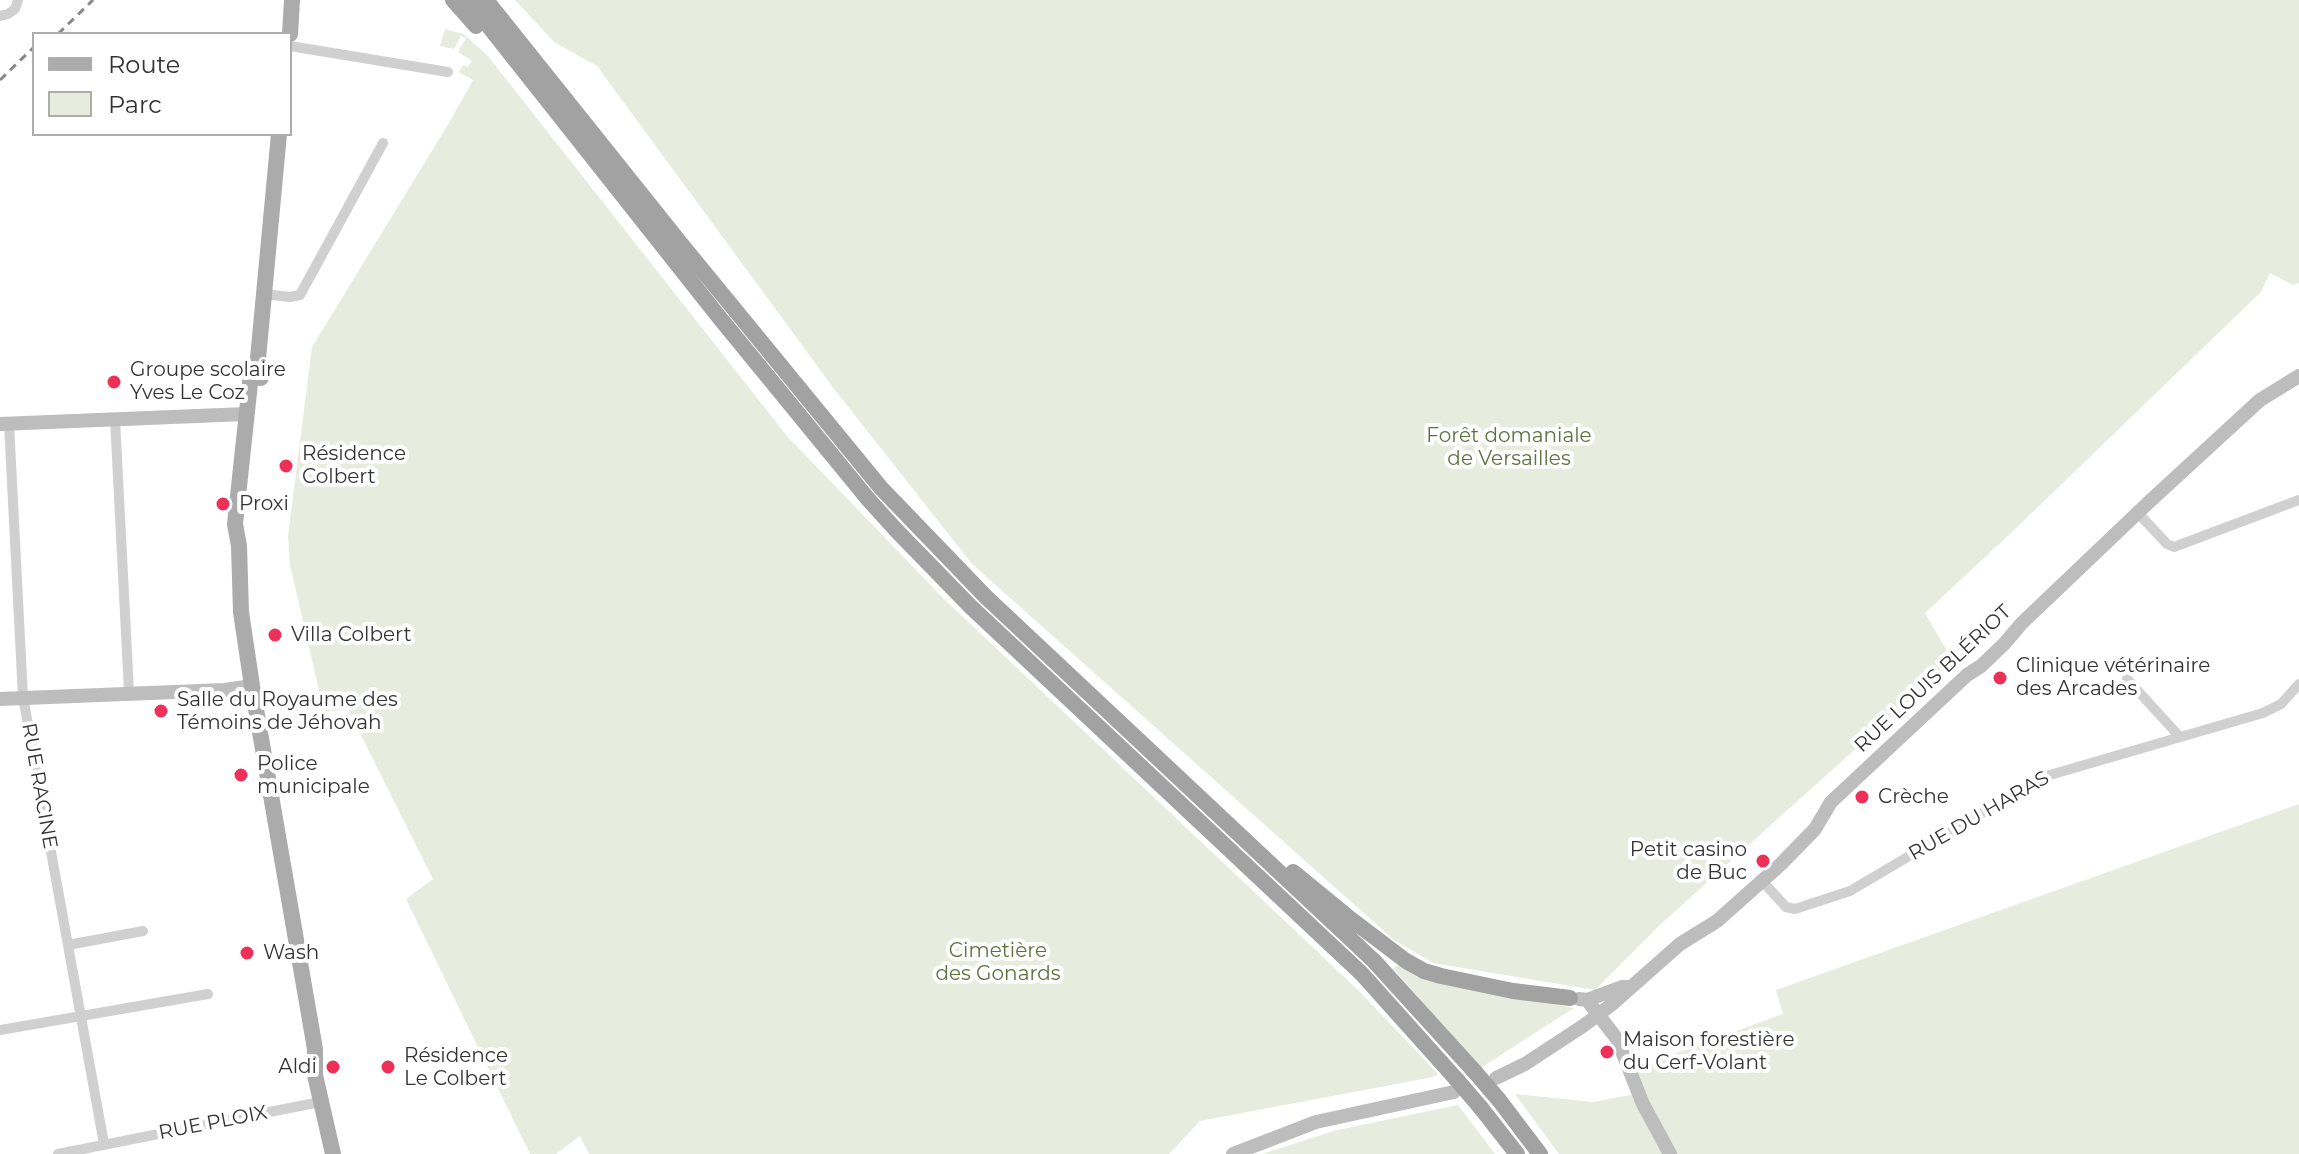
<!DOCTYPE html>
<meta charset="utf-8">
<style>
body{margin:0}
#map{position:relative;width:2299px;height:1154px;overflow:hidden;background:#fff;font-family:Montserrat,sans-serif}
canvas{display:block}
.legend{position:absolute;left:32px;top:32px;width:260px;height:104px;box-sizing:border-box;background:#fff;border:2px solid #adadad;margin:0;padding:10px 14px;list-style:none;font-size:24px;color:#333}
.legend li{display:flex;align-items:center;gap:16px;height:40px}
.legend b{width:40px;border:2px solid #adadad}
</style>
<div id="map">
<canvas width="2299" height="1154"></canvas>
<ul class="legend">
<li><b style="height:10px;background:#ababab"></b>Route</li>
<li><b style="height:22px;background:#e8ecde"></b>Parc</li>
</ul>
</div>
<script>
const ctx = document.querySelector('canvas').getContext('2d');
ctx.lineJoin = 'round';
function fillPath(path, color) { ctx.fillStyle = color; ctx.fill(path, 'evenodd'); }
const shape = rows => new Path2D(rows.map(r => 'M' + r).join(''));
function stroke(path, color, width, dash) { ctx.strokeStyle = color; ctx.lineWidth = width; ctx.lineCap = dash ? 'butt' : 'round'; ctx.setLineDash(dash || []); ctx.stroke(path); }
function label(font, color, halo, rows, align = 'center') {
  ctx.font = font + ' Montserrat,sans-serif'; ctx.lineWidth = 8; ctx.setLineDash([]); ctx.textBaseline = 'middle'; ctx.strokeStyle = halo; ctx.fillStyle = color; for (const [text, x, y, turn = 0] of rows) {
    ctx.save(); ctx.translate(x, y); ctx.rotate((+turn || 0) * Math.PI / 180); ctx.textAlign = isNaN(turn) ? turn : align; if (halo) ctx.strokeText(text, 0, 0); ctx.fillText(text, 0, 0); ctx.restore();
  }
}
fillPath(shape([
 [515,0,2299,0,2299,283,2293,285,2270,273,2261,292,2012,532,1925,613,1953,661,1662,923,1595,990,1433,963,1394,940,972,564,835,390,597,66,554,42],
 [445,29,464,34,487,55,787,436,944,599,1358,990,1438,1074,1433,1077,1200,1121,1169,1154,589,1154,580,1136,556,1154,530,1154,406,899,433,879,348,709,324,712,290,565,288,536,312,347,449,123,473,80,459,72,463,65,468,67,472,61,458,52,466,38,461,36,454,49,440,46],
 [2299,804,2299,1154,1677,1154,1645,1096,1632,1063,1640,1066,1783,1014,1776,990],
 [1398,965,1417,977,1574,1008,1479,1069,1393,968],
 [1515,1094,1593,1102,1635,1094,1666,1154,1559,1154],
 [1458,1105,1495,1154,1262,1154,1337,1130]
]), '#e8ecde');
stroke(shape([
 [0,16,8,14,15,9,18,0],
 [290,46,448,72],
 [264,294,290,297,300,295,383,143],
 [115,419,129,692],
 [9,424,23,697,104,1144],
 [2138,513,2167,544,2174,547,2299,500],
 [2127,679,2180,737],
 [1762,881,1786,907,1795,909,1850,891,2043,777,2263,713,2281,704,2299,684],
 [68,945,143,931],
 [0,1030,208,994],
 [58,1154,320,1102]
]), '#d0d0d0', 10);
stroke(shape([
 [0,424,246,414],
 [0,699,225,690,252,686],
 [1579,999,1587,1000,1622,987,1627,987],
 [1587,1000,1617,1039,1643,1104,1670,1154],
 [1496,1078,1525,1064,1583,1026,1611,1005,1680,944,1717,921,1781,864,1815,829,1831,802,1967,675,1981,666,2004,644,2022,623,2149,502,2260,400,2299,376],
 [1233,1154,1316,1122,1454,1092]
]), '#bdbdbd', 14);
stroke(shape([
 [290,34,292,0],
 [257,369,251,374,235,524,239,546,241,612,252,686,315,1049,315,1075,333,1154],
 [261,378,257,369,279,134]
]), '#ababab', 16);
stroke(shape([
 [453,0,476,26],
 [468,0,719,317,868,499,896,530,971,607,1362,974,1457,1080],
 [486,0,681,244,881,488,986,597,1374,961,1475,1072],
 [1293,872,1348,917,1406,961,1424,971,1441,976,1513,991,1570,998],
 [1499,1100,1540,1154],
 [1481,1108,1517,1154]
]), '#a2a2a2', 16);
stroke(shape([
 [58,34,93,0],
 [0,80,34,47]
]), '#888', 3, [8, 6]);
stroke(shape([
 [1475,1072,1499,1100],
 [1457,1080,1481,1108]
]), '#a2a2a2', 16);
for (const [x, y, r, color] of [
 [114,382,8,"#ee3058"],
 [286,466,8,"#ee3058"],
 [223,504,8,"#ee3058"],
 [275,635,8,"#ee3058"],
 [2000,678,8,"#ee3058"],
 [161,711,8,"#ee3058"],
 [241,775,8,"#ee3058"],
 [1862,797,8,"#ee3058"],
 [1763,861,8,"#ee3058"],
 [247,953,8,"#ee3058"],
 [1607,1052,8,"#ee3058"],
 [333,1067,8,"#ee3058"],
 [388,1067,8,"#ee3058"]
]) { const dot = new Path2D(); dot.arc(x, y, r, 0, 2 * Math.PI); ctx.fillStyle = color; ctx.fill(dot); stroke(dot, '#fff', 3); }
label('20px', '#333', '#fff', [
 ["Groupe scolaire",130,370],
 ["Yves Le Coz",130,393],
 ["Résidence",302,454],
 ["Colbert",302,477],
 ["Proxi",239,504],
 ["Villa Colbert",291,635],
 ["Clinique vétérinaire",2016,666],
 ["des Arcades",2016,689],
 ["Salle du Royaume des",177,700],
 ["Témoins de Jéhovah",177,723],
 ["Police",257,764],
 ["municipale",257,787],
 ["Crèche",1878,797],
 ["Petit casino",1747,850,"right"],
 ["de Buc",1747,873,"right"],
 ["Wash",263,953],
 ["Maison forestière",1623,1040],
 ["du Cerf-Volant",1623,1063],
 ["Résidence",404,1056],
 ["Le Colbert",404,1079],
 ["Aldi",317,1067,"right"]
], 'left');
label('20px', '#5d723c', '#fff', [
 ["Forêt domaniale",1509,436],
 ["de Versailles",1509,459],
 ["Cimetière",998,951],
 ["des Gonards",998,974]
]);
label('20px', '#333', '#fff', [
 ["RUE LOUIS BLÉRIOT",1933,679,-43],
 ["RUE RACINE",39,786,80],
 ["RUE DU HARAS",1979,816,-30],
 ["RUE PLOIX",213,1123,-11]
]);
</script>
